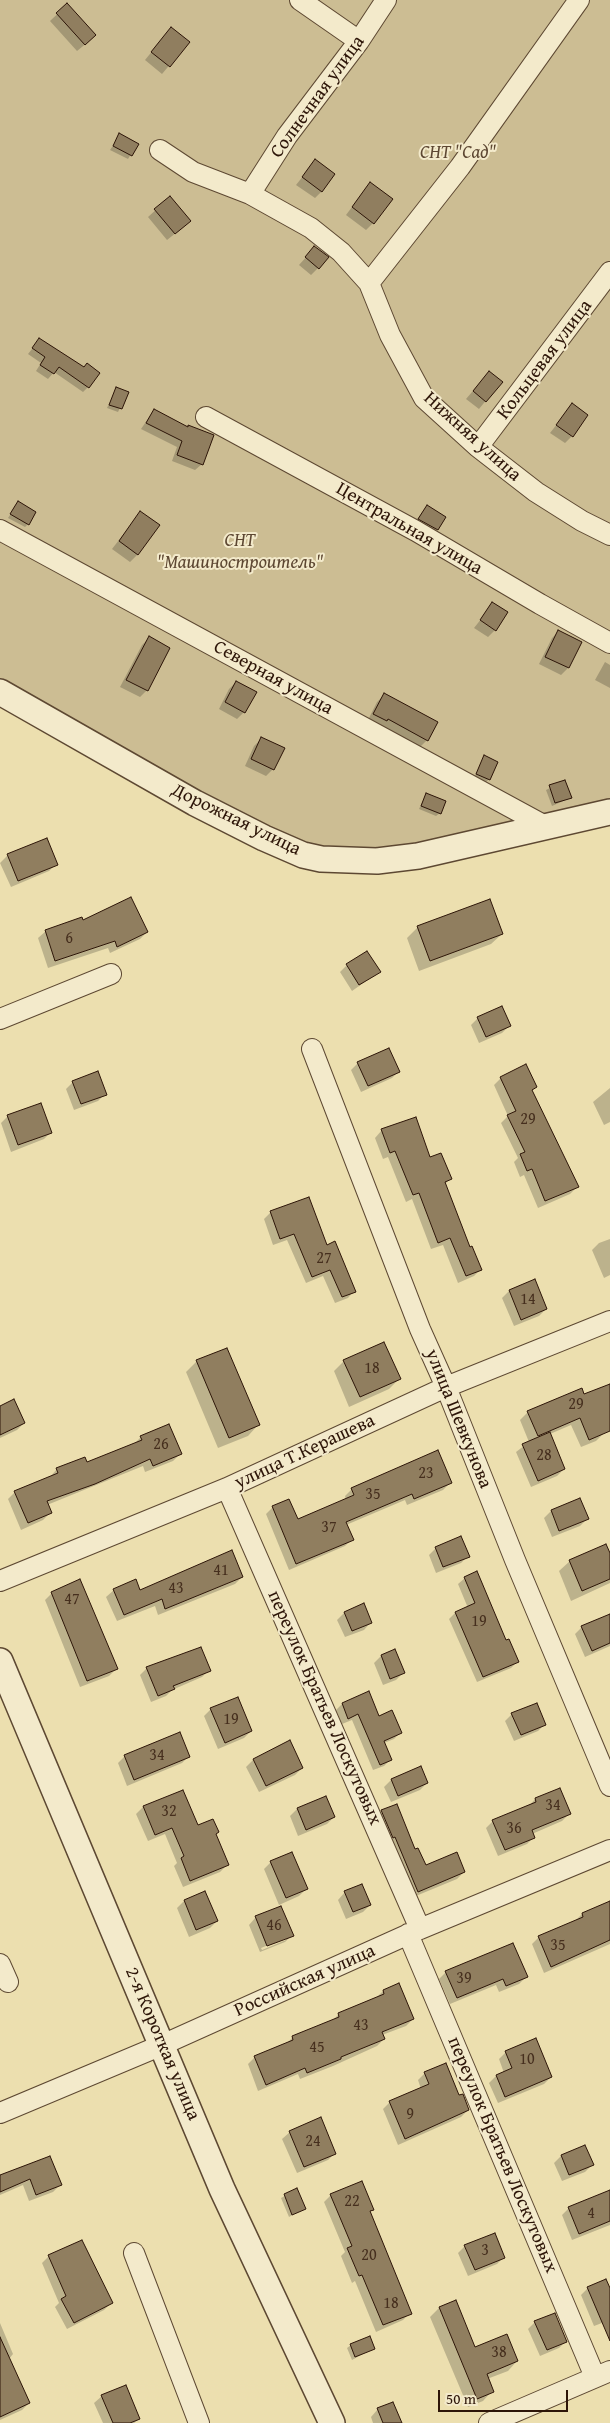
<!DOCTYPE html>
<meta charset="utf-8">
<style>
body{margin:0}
#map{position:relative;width:610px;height:2423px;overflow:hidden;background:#ecdfaf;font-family:"Gentium Book Plus",serif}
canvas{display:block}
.scale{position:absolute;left:438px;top:2390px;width:130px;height:22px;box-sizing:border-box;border:2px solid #2d1508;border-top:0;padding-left:6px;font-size:15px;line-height:18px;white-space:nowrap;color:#2d1508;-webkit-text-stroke:4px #f3eacb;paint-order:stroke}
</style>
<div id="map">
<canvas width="610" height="2423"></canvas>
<div class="scale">50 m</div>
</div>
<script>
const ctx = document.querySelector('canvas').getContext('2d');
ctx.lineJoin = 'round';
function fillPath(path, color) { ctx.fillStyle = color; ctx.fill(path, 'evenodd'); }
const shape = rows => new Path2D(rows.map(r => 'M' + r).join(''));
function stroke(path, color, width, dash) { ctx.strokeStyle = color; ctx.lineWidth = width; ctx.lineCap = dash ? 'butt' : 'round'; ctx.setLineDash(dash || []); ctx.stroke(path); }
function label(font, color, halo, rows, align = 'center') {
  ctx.font = font + ' "Gentium Book Plus",serif'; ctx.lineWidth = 4; ctx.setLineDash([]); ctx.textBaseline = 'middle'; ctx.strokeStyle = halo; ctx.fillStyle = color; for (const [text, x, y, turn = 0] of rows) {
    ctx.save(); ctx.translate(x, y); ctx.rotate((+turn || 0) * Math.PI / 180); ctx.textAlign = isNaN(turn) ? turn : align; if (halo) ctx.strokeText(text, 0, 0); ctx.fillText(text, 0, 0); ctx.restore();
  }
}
fillPath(shape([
 [0,0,610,0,610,812,321,859,0,692]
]), '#ccbd93');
fillPath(shape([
 [67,5,88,42,77,51,50,21],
 [171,28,189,42,162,74,145,60],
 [120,135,137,144,128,159,110,150],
 [315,161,322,191,315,198,296,185],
 [364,191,373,223,366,230,346,215],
 [169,198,182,228,167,240,148,217],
 [308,255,318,268,311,275,299,265],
 [39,340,83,369,88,387,83,392,54,372,48,379,36,371,41,363,28,354],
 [489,372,501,382,479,409,466,399],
 [116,389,127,393,118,412,107,408],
 [572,405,572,436,565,443,550,433],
 [154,410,187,428,202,464,195,470,172,461,177,447,141,429],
 [18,503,28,524,25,527,8,518],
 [427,506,437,529,430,536,412,526],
 [140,513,137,555,130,562,112,549],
 [493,604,495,630,488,637,474,628],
 [559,631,580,642,568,668,561,675,539,664,552,638],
 [149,638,147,690,140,697,120,687,142,645],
 [605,662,610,665,610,688,595,680],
 [236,682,244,712,237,719,219,709,229,689],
 [384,695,427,740,420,747,381,726,367,722,377,702],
 [261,739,273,769,266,776,245,766,254,746],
 [485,757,489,779,486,782,474,777],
 [565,781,570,798,552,806,546,790],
 [426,794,440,813,436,816,419,809],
 [46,840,56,864,49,871,11,887,0,863,7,856],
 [82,922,147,932,140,939,110,953,108,948,48,968,38,938,46,931],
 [418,927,502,934,491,944,419,971,407,938],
 [347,965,379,972,352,991,340,972],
 [478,1018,509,1026,502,1033,479,1043,471,1025],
 [358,1063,399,1071,392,1078,361,1092,351,1070],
 [501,1078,535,1087,532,1091,577,1187,570,1194,538,1208,524,1175,520,1177,514,1162,518,1158,501,1123,508,1116,494,1085],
 [73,1082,105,1094,98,1101,74,1110,66,1089],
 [610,1088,610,1122,604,1125,593,1102],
 [8,1116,51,1132,44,1139,11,1152,1,1123],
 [382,1130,429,1159,450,1179,445,1184,470,1249,481,1269,474,1276,458,1283,443,1245,431,1249,412,1199,406,1202,388,1157,383,1159,375,1138],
 [271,1212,326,1246,354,1291,348,1298,335,1303,323,1276,306,1283,287,1240,273,1245,264,1219],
 [610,1239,610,1275,604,1278,592,1250,599,1243],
 [534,1281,546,1309,539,1316,514,1326,502,1298,509,1291],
 [197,1361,258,1425,248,1436,218,1448,186,1372],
 [344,1361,400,1378,389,1389,349,1407,334,1371],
 [610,1386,610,1420,604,1433,596,1441,581,1447,571,1425,550,1434,564,1469,557,1476,531,1487,516,1452,529,1442,520,1420,528,1412],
 [0,1407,24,1423,17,1430,0,1438],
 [141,1437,180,1454,173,1461,145,1472,143,1466,47,1505,50,1513,43,1520,21,1530,8,1499,15,1492,50,1477,57,1469,86,1464,133,1445],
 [450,1483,443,1490,407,1505,405,1500,346,1525,352,1539,345,1546,289,1570,266,1514,273,1507,297,1520,346,1500,345,1496,352,1489],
 [579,1499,587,1519,580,1526,552,1537,544,1518,551,1511],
 [436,1548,468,1556,461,1563,436,1573,429,1555],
 [610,1556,610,1583,571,1601,559,1571,570,1561],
 [242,1577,235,1584,158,1615,155,1606,117,1621,106,1597,114,1590,139,1591],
 [465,1578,517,1662,511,1668,477,1682,449,1619,455,1613,468,1608,458,1584],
 [52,1593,116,1669,109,1676,80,1687,45,1600],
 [364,1605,371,1622,364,1630,345,1637,337,1620,344,1613],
 [610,1623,610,1646,585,1657,575,1634,582,1627],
 [394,1651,403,1673,396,1680,383,1685,374,1663,381,1656],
 [147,1668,209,1670,202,1677,172,1690,166,1696,151,1702,140,1675],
 [368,1693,379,1717,400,1733,394,1739,384,1743,391,1759,384,1766,373,1770,352,1720,342,1724,336,1710,342,1704],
 [211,1709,251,1731,244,1738,218,1749,204,1716],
 [512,1714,545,1724,538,1731,514,1741,505,1721],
 [125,1756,189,1756,182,1763,127,1786,118,1763],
 [253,1760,302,1768,295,1775,259,1792,246,1767],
 [391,1780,427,1783,420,1790,391,1802,384,1787],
 [182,1791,197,1827,215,1835,227,1865,220,1872,183,1887,174,1866,177,1863,165,1834,148,1841,136,1814,143,1807],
 [535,1799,569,1814,562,1821,532,1834,534,1837,527,1844,498,1856,486,1828,493,1821,529,1806],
 [297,1809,334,1817,327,1824,298,1836,290,1816],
 [382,1812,425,1867,464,1872,457,1879,411,1898,375,1819],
 [271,1862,306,1889,299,1896,279,1905,264,1869],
 [345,1892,370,1905,363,1912,346,1919,338,1900],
 [205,1893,217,1921,210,1928,189,1937,177,1908,184,1901],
 [610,1902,610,1944,544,1973,532,1944,539,1937,575,1921,582,1914],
 [256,1917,292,1935,285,1942,260,1952,249,1925],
 [286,1938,286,1940,262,1950,261,1948],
 [446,1972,526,1977,519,1984,499,1992,496,1985,450,2004,439,1979],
 [383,1991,413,2019,406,2026,382,2035,384,2039,377,2046,333,2066,300,2079,298,2074,258,2091,248,2064,255,2057,286,2044,293,2037,331,2022,339,2014,376,1998],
 [506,2052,551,2077,544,2084,498,2103,489,2083,496,2076,504,2073,499,2059],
 [425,2073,468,2110,461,2117,398,2145,383,2109,390,2102,421,2089,418,2080],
 [290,2132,335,2153,328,2160,297,2173,282,2139],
 [584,2147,592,2165,585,2172,562,2181,554,2163,561,2156],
 [50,2158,60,2185,53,2192,29,2201,23,2185,0,2195,0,2175],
 [296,2190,304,2209,289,2217,281,2198],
 [610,2191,610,2225,572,2240,562,2215,569,2208],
 [331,2195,372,2210,369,2213,410,2313,403,2320,376,2332,355,2281,352,2283,341,2256,345,2252,324,2202],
 [465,2246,504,2257,497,2264,468,2276,458,2253],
 [49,2256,111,2303,104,2310,67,2329,55,2307,59,2303,42,2263],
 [588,2288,610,2292,610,2320,594,2326,581,2295],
 [439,2308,475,2349,517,2361,508,2371,487,2379,492,2391,483,2401,468,2407,430,2317],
 [535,2322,566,2341,559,2348,540,2356,528,2329],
 [0,2323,13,2354,9,2359,29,2403,22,2410,0,2420],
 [351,2345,374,2348,352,2360,347,2348],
 [102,2396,139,2419,134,2423,103,2423,94,2403],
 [378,2409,400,2423,373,2423,371,2417]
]), '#0003');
const building = shape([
 [67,3,96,35,85,45,56,13,67,3],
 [171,27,190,42,170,67,151,52,171,27],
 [119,133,139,144,132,156,113,146,119,133],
 [315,159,335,174,322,192,302,177,315,159],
 [370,182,393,199,374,224,352,207,370,182],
 [170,196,191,221,175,234,154,209,170,196],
 [314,246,329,257,319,269,305,257,314,246],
 [39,338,84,367,87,363,100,373,89,388,59,367,54,374,40,365,45,357,32,348,39,338],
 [489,371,503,382,486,402,473,391,489,371],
 [116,387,129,392,122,409,109,405,116,387],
 [572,403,588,415,573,437,556,425,572,403],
 [154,409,188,427,188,425,214,435,203,465,177,455,182,441,146,423,154,409],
 [18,501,36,512,29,525,10,514,18,501],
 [427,505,446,517,438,530,418,519,427,505],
 [140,511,160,525,138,555,119,541,140,511],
 [492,602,508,612,496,631,480,620,492,602],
 [558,630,582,642,569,668,545,657,558,630],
 [149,636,170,648,148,691,126,680,149,636],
 [236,681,257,692,245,713,225,702,236,681],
 [384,693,438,722,428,741,388,719,387,721,373,714,384,693],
 [261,737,285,748,274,770,251,759,261,737],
 [484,755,498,762,490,780,476,774,484,755],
 [565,780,572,798,555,803,549,785,565,780],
 [426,793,446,801,441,814,421,806,426,793],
 [47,838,58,865,18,881,7,854,47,838],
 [131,897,148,932,117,947,115,941,55,961,45,930,82,917,83,920,131,897],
 [490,899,503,934,430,961,417,926,490,899],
 [367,951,381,972,359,985,346,964,367,951],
 [502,1006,511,1026,486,1037,477,1017,502,1006],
 [389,1048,400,1072,368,1086,357,1062,389,1048],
 [526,1064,537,1087,532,1090,579,1187,545,1201,532,1169,527,1171,520,1154,525,1152,507,1115,516,1111,500,1077,526,1064],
 [98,1071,107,1095,81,1104,72,1081,98,1071],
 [41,1103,52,1133,18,1145,7,1115,41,1103],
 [416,1117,430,1157,441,1153,452,1179,445,1182,470,1247,472,1246,482,1270,466,1276,450,1238,438,1243,419,1193,413,1195,395,1151,390,1153,381,1129,416,1117],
 [309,1197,327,1245,335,1241,356,1292,342,1297,330,1270,312,1277,294,1234,280,1239,270,1211,309,1197],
 [535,1279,547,1309,521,1320,509,1290,535,1279],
 [384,1342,401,1379,360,1397,343,1360,384,1342],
 [227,1348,260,1425,229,1438,196,1360,227,1348],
 [610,1384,610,1431,589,1440,580,1418,538,1436,527,1411,582,1388,584,1394,610,1384],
 [14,1399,25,1423,0,1435,0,1406,14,1399],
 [169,1424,182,1454,153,1466,150,1459,95,1484,47,1501,52,1513,28,1523,14,1491,58,1473,56,1468,85,1457,87,1462,142,1440,140,1436,169,1424],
 [550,1432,565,1469,538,1481,522,1444,550,1432],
 [438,1450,452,1483,414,1499,412,1494,346,1522,354,1540,296,1564,272,1506,289,1499,298,1519,354,1495,351,1488,438,1450],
 [580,1498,589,1519,559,1531,551,1510,580,1498],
 [461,1536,470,1557,443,1567,435,1547,461,1536],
 [606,1544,610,1553,610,1579,582,1591,569,1560,606,1544],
 [232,1550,243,1577,165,1609,162,1599,124,1615,113,1589,136,1579,140,1590,232,1550],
 [477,1571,506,1640,509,1639,519,1662,483,1677,455,1612,475,1603,464,1577,477,1571],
 [80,1579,118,1669,87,1681,51,1592,80,1579],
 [364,1603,372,1623,352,1631,344,1612,364,1603],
 [610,1614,610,1643,592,1651,581,1626,610,1614],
 [201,1647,211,1671,173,1686,175,1689,158,1696,146,1667,201,1647],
 [395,1649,405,1673,390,1679,381,1655,395,1649],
 [369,1691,379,1716,392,1710,402,1733,384,1741,392,1760,380,1765,358,1714,348,1719,342,1703,369,1691],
 [238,1697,252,1731,225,1743,210,1708,238,1697],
 [537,1703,546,1725,521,1735,511,1713,537,1703],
 [180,1732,190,1757,134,1780,124,1755,180,1732],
 [290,1740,303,1768,266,1786,253,1759,290,1740],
 [421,1766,428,1783,398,1796,391,1779,421,1766],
 [560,1788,571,1814,532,1830,535,1838,505,1850,492,1820,536,1802,535,1798,560,1788],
 [183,1790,198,1825,213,1819,219,1832,216,1834,229,1865,190,1881,181,1858,184,1856,172,1828,155,1835,143,1806,183,1790],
 [326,1796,335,1817,306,1830,297,1808,326,1796],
 [397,1804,415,1849,418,1848,426,1865,457,1852,465,1872,418,1892,395,1837,393,1838,381,1810,397,1804],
 [292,1852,308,1889,286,1898,270,1861,292,1852],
 [362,1884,371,1905,353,1912,344,1891,362,1884],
 [205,1891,218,1921,196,1930,184,1900,205,1891],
 [610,1901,610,1940,551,1967,538,1936,583,1917,582,1913,610,1901],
 [281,1906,294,1936,267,1946,255,1916,281,1906],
 [513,1943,528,1977,506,1986,503,1979,457,1998,445,1971,513,1943],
 [399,1983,414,2019,382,2032,385,2039,341,2057,341,2059,307,2073,305,2068,266,2085,254,2056,293,2040,292,2036,339,2017,338,2013,384,1994,383,1990,399,1983],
 [536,2038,552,2077,505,2097,496,2075,512,2068,505,2051,536,2038],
 [446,2063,459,2095,463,2094,469,2110,405,2139,389,2101,429,2084,424,2072,446,2063],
 [321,2117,336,2154,304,2167,289,2131,321,2117],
 [585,2145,594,2165,569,2175,561,2155,585,2145],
 [50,2156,62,2185,36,2195,30,2179,0,2192,0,2175,50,2156],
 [362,2181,374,2210,370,2211,412,2314,383,2325,362,2275,359,2276,347,2248,352,2246,330,2194,362,2181],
 [297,2188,306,2209,292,2215,284,2194,297,2188],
 [610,2190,610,2221,579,2234,568,2207,610,2190],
 [495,2233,505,2258,475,2270,464,2245,495,2233],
 [82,2240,113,2303,74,2323,61,2299,66,2296,48,2255,82,2240],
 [606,2279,610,2288,610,2341,587,2287,606,2279],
 [456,2300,475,2347,507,2334,518,2361,487,2374,494,2392,477,2399,439,2307,456,2300],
 [555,2313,567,2342,547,2350,534,2321,555,2313],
 [370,2336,375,2349,355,2357,350,2344,370,2336],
 [0,2337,30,2403,0,2417,0,2337],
 [126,2385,140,2419,130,2423,113,2423,101,2395,126,2385],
 [393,2402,402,2423,383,2423,377,2408,393,2402]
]);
fillPath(building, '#907e5f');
stroke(building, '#2d1508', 1);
const minor = shape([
 [300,0,359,41],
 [160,150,193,172,250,194,311,228,341,252,369,283,390,335,424,398,478,447,536,492,582,521,610,535],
 [250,194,287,136,359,41,386,0],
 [369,283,460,167,579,0],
 [206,417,416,531,540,604,610,643],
 [478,447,610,272],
 [0,530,547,827],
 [0,1019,111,974],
 [312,1049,420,1329,446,1387,515,1560,610,1786],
 [227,1488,420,1929],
 [0,1581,227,1488,446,1387,610,1321],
 [408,1934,595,2377],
 [0,1964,8,1982],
 [0,2113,162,2045,420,1929,610,1850],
 [134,2253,199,2423],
 [489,2423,610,2371]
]);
const tertiary = shape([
 [0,692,195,803,264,838,303,855,321,859,377,861,418,856,610,812],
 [0,1661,222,2189,332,2423]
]);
stroke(minor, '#5d4832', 22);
stroke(tertiary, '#5d4832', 28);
stroke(minor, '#f3eacb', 20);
stroke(tertiary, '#f3eacb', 25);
label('16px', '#462f1e', null, [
 ["6",69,939],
 ["29",528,1120],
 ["27",324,1259],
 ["14",528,1300],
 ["18",372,1369],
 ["29",576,1405],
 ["26",161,1445],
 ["28",544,1456],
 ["23",426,1474],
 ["35",373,1495],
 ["37",329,1528],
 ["41",221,1571],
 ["43",176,1589],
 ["47",72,1600],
 ["19",479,1622],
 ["19",231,1720],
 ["34",157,1756],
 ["34",553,1806],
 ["32",169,1812],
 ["36",514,1829],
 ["46",274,1926],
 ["35",558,1946],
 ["39",464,1979],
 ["43",361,2026],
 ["45",317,2048],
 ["10",527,2060],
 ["9",410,2115],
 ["24",313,2142],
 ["22",352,2202],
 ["4",591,2214],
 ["3",485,2251],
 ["20",369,2256],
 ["18",391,2304],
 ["38",499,2353]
]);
label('19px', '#2d1508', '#f3eacb', [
 ["Солнечная улица",318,97,-54],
 ["Кольцевая улица",545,360,-53],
 ["Нижняя улица",472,437,42],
 ["Центральная улица",409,529,30],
 ["Северная улица",273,678,29],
 ["Дорожная улица",236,820,26],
 ["улица Шевкунова",458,1419,68],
 ["улица Т.Керашева",305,1452,-25],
 ["переулок Братьев Лоскутовых",324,1708,66],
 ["Российская улица",305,1981,-24],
 ["2-я Короткая улица",162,2044,67],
 ["переулок Братьев Лоскутовых",502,2155,67]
]);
label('italic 19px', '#5d4732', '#f3eacb', [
 ["СНТ \"Сад\"",458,153],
 ["СНТ",240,541],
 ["\"Машиностроитель\"",240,563]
]);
</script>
